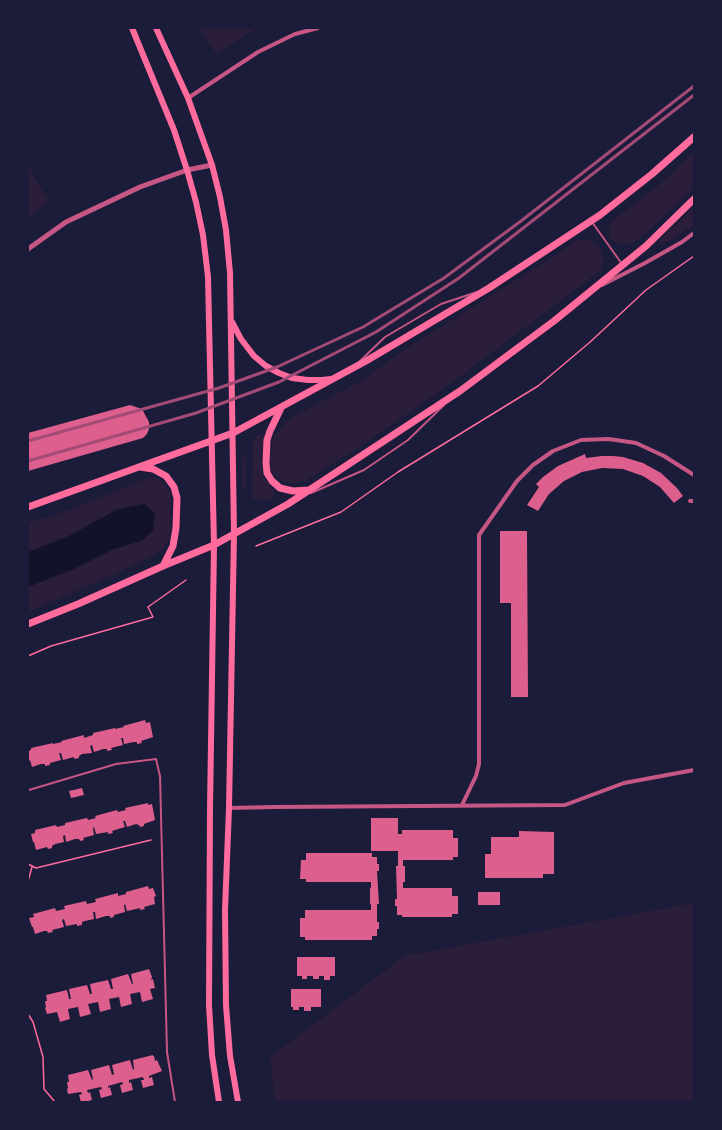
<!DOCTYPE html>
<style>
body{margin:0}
#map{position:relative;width:722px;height:1130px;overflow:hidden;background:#1b1b3a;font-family:Ubuntu,sans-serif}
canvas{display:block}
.frame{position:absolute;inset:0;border:29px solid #1b1b3a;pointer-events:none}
</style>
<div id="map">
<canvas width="722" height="1130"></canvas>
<div class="frame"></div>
</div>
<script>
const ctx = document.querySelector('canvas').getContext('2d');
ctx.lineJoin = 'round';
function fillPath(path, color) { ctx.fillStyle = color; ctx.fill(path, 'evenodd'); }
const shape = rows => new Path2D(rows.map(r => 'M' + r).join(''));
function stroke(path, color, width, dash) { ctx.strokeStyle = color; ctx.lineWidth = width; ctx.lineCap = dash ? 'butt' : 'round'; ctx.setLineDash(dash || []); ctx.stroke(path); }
fillPath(shape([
 [200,28,258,28,216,54],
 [694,152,694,188,643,236,631,244,620,245,613,241,609,233,611,223,618,216,647,195,677,169],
 [28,166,49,201,28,218],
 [694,207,694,225,664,245,660,244,659,241],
 [576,240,588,240,599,245,604,257,601,270,592,277,445,388,356,449,304,482,294,484,284,482,276,478,270,469,270,456,273,438,282,427,291,418,366,378,402,351,502,289,559,253],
 [259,434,263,436,264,439,261,465,264,477,275,491,275,494,273,499,267,501,252,498,253,440,256,436],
 [246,451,245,491,243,488,242,481,242,463],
 [150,477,160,479,165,484,171,494,170,536,165,547,153,556,109,577,28,612,28,523,69,510],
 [694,903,694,1102,275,1102,270,1057,404,956]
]), '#2a1e3b');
fillPath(shape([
 [145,504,155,513,153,531,141,541,114,549,74,569,28,587,28,552,69,536,118,509]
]), '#12122b');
fillPath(shape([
 [130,405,142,409,149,422,149,429,147,434,143,438,28,471,28,433],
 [585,454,586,458,602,456,613,456,623,457,643,463,661,473,677,488,683,496,674,503,660,487,643,476,623,469,602,468,582,472,564,481,549,494,538,511,527,505,539,487,536,484,543,477,558,466],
 [500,531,527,531,528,697,511,697,511,603,500,603],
 [145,720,146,723,150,722,153,737,141,741,142,743,137,744,137,742,134,742,124,744,123,738,121,738,123,745,111,748,112,750,107,751,107,749,103,749,94,752,92,745,90,746,92,753,82,754,79,756,79,758,74,759,74,757,63,760,61,753,59,753,61,760,50,763,50,765,45,766,45,764,41,764,32,767,30,760,29,761,28,751,31,750,31,748,53,743,53,744,62,742,61,741,84,735,84,738,93,735,93,733,115,728,115,729,124,727,123,726],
 [82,788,84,795,71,798,69,791],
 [148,803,148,805,152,804,155,820,144,824,144,826,140,827,139,825,136,824,127,827,125,821,123,821,125,827,115,830,112,831,113,833,108,834,108,832,96,834,94,827,93,828,94,835,83,838,84,840,80,841,79,839,75,839,66,842,65,835,63,836,64,842,55,844,52,846,52,848,48,849,47,847,36,850,34,842,33,842,31,834,35,833,35,830,56,825,57,827,65,825,65,823,87,818,88,820,96,818,95,816,117,810,118,812,126,810,125,808],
 [371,818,398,818,398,834,402,834,402,830,453,830,453,838,458,838,458,857,453,857,453,860,403,860,403,866,405,866,405,882,403,882,403,888,452,888,452,896,458,896,458,914,452,914,452,917,402,917,402,915,397,915,397,906,395,906,395,899,397,899,396,866,398,866,398,851,371,851],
 [519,831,554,832,554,874,543,874,543,878,485,878,485,854,491,854,491,837,519,837],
 [306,853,372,853,372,857,377,857,377,864,379,864,379,871,377,871,379,904,377,904,377,922,379,922,379,929,377,929,377,936,372,936,372,940,305,940,305,937,300,937,300,918,305,918,305,910,371,910,371,904,370,904,370,888,371,888,371,882,306,882,306,879,300,879,301,860,306,860],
 [148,886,149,889,153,888,156,896,154,897,155,904,144,907,145,909,140,910,140,908,136,909,127,911,125,904,124,905,125,912,114,915,114,917,110,918,110,916,106,916,96,919,95,912,93,912,94,919,85,921,82,922,82,925,77,926,77,924,66,926,64,919,62,920,64,927,52,930,53,932,48,933,47,931,44,931,35,934,33,927,32,927,29,918,34,917,33,914,55,908,56,911,65,909,64,906,86,901,87,904,96,902,95,899,118,893,118,896,126,894,126,892],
 [478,892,500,892,500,905,478,905],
 [297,957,335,957,335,976,330,976,330,980,324,980,324,976,319,976,319,979,313,979,313,976,307,976,307,979,302,979,302,976,297,976],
 [149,969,152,977,151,980,153,979,155,988,150,989,153,999,142,1002,140,992,130,994,132,1004,121,1007,119,997,109,999,111,1009,100,1012,98,1002,88,1004,91,1014,80,1017,78,1007,68,1009,70,1019,60,1022,57,1012,47,1014,45,1008,46,1007,45,1001,47,1001,46,995,67,990,69,999,71,999,69,989,87,985,90,994,92,994,90,984,108,980,111,989,113,989,111,979,128,974,132,984,133,984,131,974],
 [291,989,321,989,321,1007,311,1007,311,1011,304,1011,304,1007,299,1007,299,1010,293,1010,293,1007,291,1007],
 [153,1055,153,1056,154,1056,155,1061,157,1060,162,1071,149,1076,149,1078,152,1077,154,1085,143,1088,141,1080,144,1080,143,1077,129,1080,129,1083,131,1082,133,1090,122,1093,120,1085,123,1084,122,1082,108,1086,108,1088,110,1087,112,1095,101,1098,99,1090,102,1089,101,1087,87,1090,88,1093,90,1092,92,1100,85,1102,81,1102,79,1095,82,1094,81,1092,68,1094,67,1089,68,1088,67,1082,69,1082,68,1075,88,1070,92,1080,93,1079,91,1070,109,1065,112,1075,114,1074,112,1065,130,1060,133,1070,134,1069,133,1060]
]), '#dd5f8e');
stroke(shape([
 [256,546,341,512,398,472,538,386,589,343,646,290,694,256],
 [28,656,51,646,153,617,148,607,186,580],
 [28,864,36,868,151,840],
 [28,881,32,867],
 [28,1014,33,1022,43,1057,44,1089,55,1102]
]), '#ff6b9d', 1.5);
stroke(shape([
 [592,222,622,264],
 [360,361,385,337,441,304,477,292],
 [311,493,364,470,408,440,444,405],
 [29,790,116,764,156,759,160,776,167,1052,175,1102]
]), '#c65784', 2);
stroke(shape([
 [188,98,258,52,295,34,318,28],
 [602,285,645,263,682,242,694,233],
 [690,501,694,501],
 [462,805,476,776,479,764,479,535,517,481,533,465,553,451,581,440,609,439,636,443,664,456,694,475],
 [229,808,273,807,565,805,624,783,694,770]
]), '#c65784', 4);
stroke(shape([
 [28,249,66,222,140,187,187,170,212,165]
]), '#c65784', 5);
stroke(shape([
 [132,28,174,130,187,170,196,202,203,235,208,277,214,545,210,809,209,1005,212,1055,219,1102],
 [156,28,188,98,212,165,220,197,226,230,230,273,234,534,229,808,225,910,226,1005,230,1056,238,1102],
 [232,322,241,339,254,356,266,366,279,373,292,378,308,380,322,380,331,379]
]), '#ff6b9d', 6);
stroke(shape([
 [281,408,270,431,267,440,266,463,267,473,272,481,280,488,293,491,309,490],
 [140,467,153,469,166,476,174,487,177,498,176,528,173,546,163,566],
 [28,507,233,433,366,361,489,288,600,215,652,174,694,137],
 [28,624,78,604,163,566,214,545,288,504,460,391,515,350,554,321,646,246,694,199]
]), '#ff6b9d', 7);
stroke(shape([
 [28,441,219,388,277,367,363,327,444,278,521,221,694,86],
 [28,461,196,413,279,382,376,332,459,278,694,95]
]), '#a44b75', 3);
</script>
